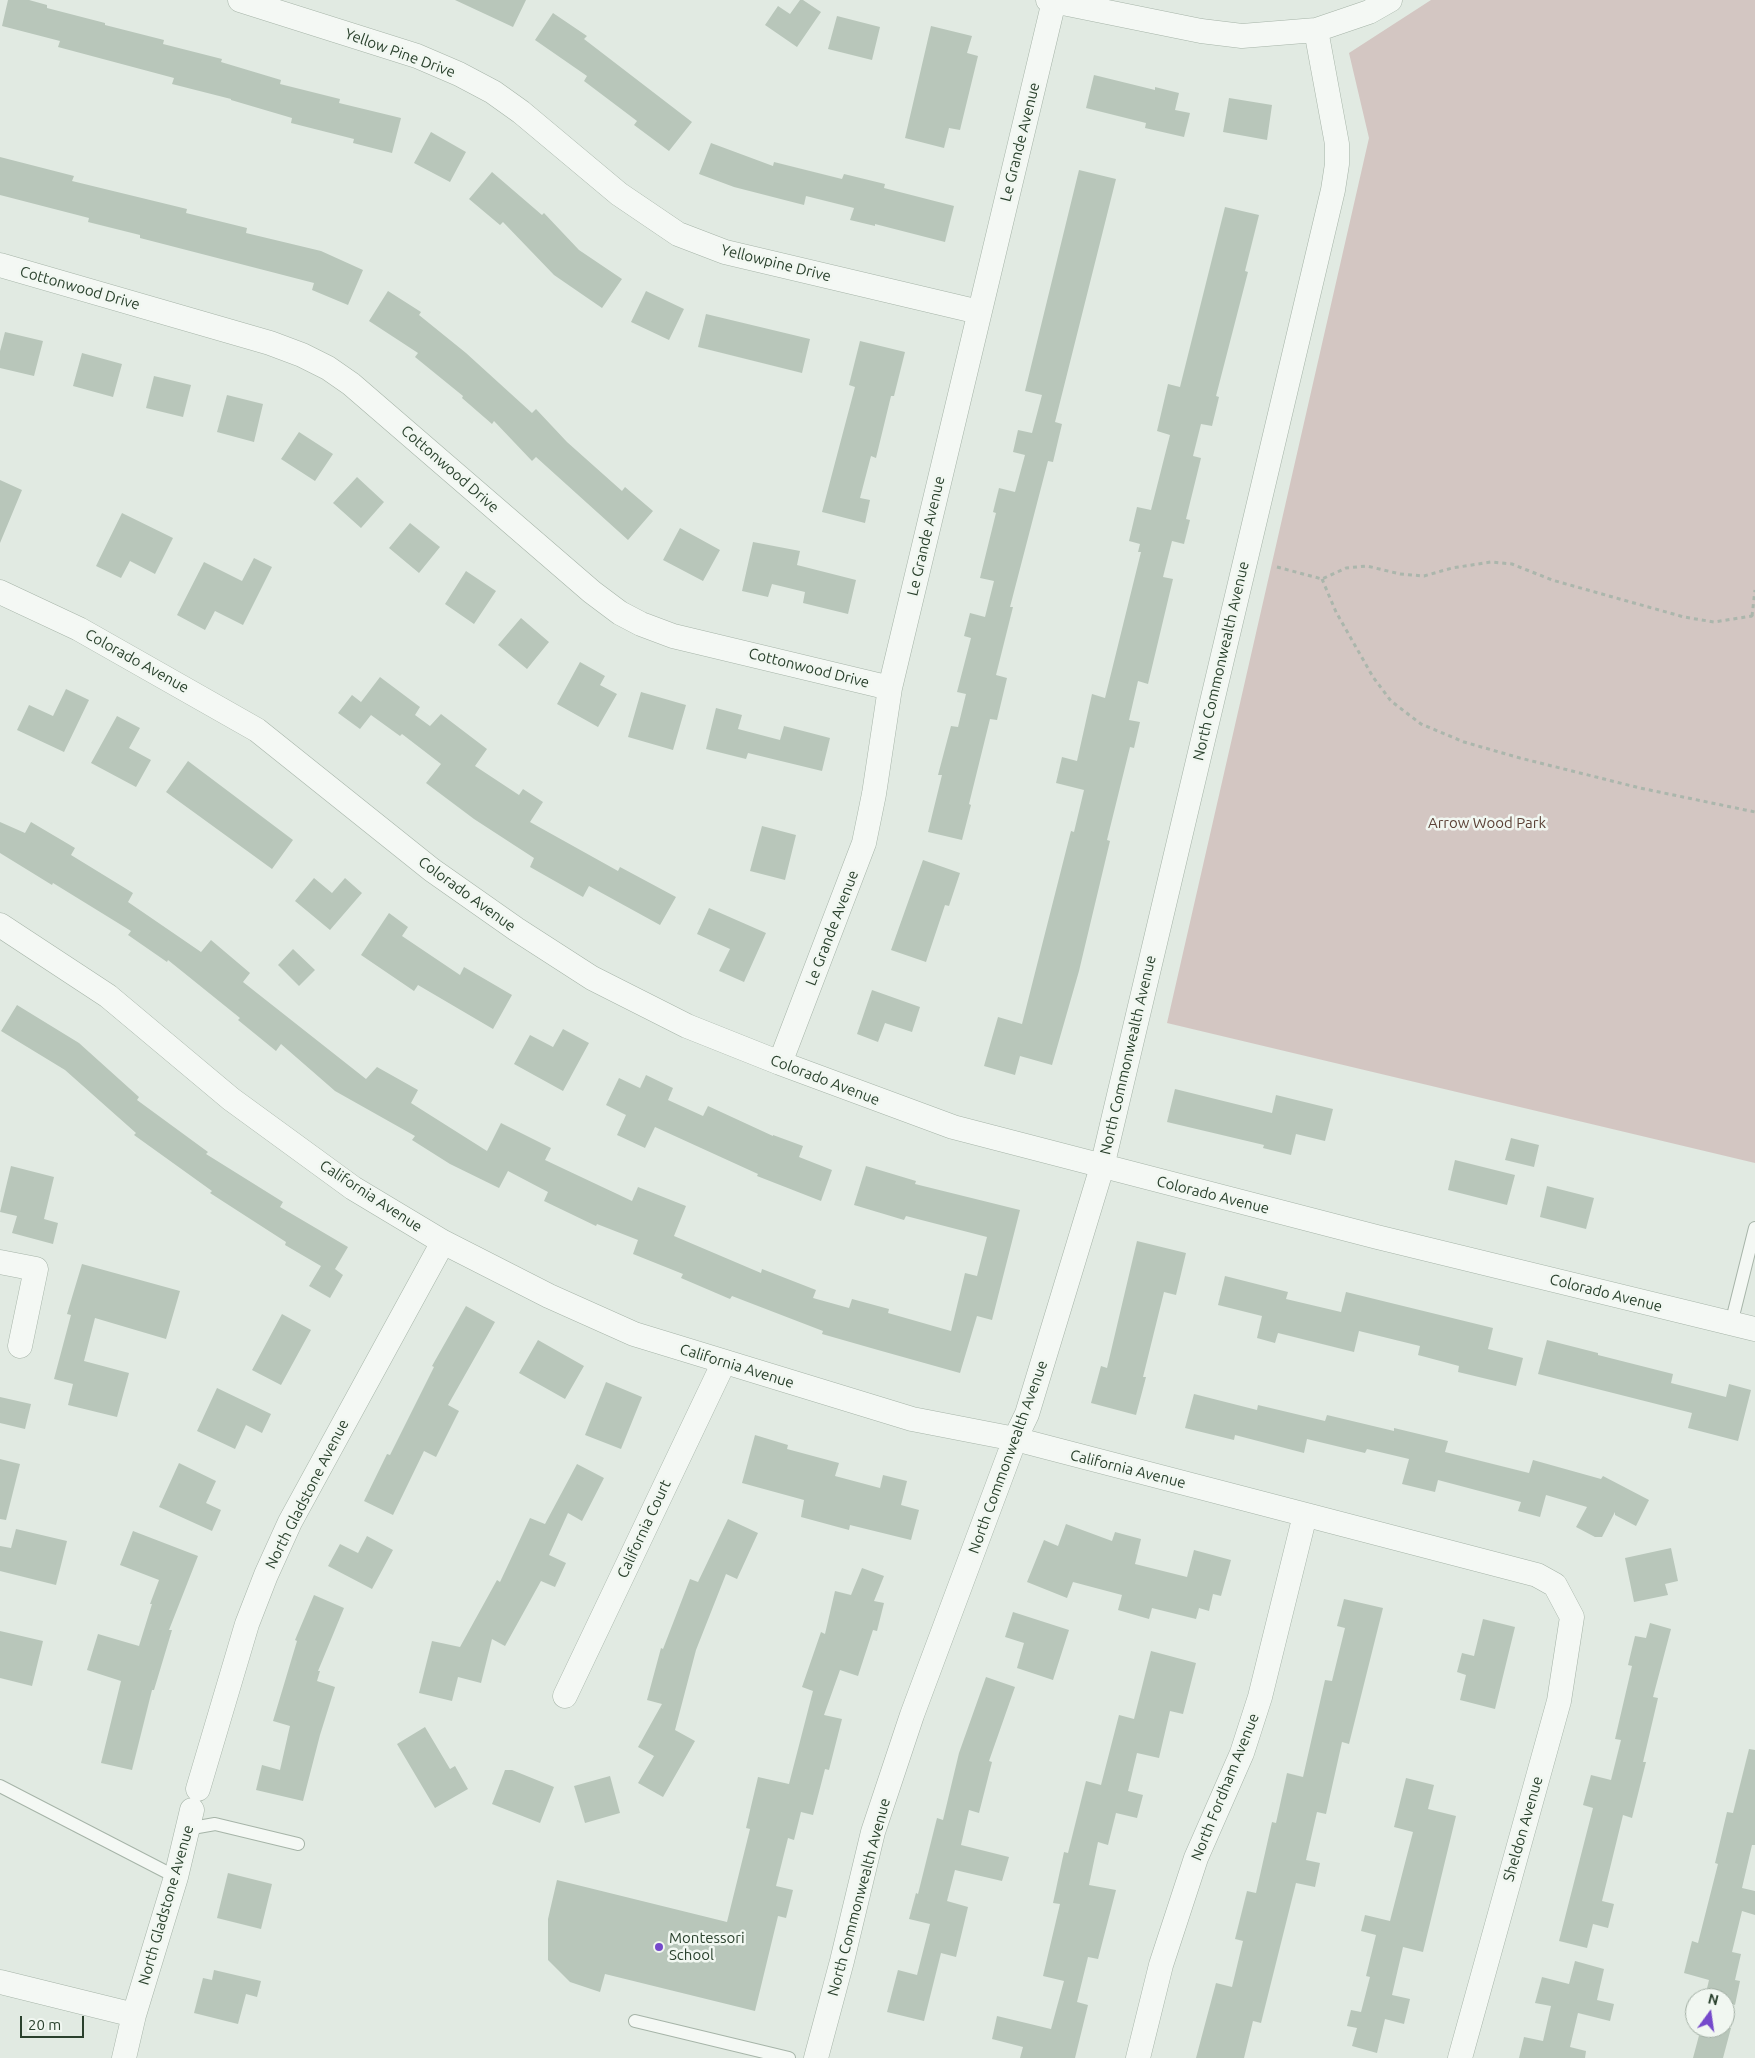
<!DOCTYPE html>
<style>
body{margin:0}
#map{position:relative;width:1755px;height:2058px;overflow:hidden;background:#e1eae2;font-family:Ubuntu,sans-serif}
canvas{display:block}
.north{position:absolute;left:1685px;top:1988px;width:50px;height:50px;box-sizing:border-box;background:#f1f7f1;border:1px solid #a1aea3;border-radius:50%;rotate:14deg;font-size:14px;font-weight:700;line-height:20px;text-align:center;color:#2a412d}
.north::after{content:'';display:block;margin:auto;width:18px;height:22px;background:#7549cb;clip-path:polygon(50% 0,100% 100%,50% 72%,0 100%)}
.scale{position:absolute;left:20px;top:2016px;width:64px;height:22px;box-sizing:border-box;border:2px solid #2a412d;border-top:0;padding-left:6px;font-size:15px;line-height:18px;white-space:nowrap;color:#2a412d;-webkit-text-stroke:4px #f1f7f1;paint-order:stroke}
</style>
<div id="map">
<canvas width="1755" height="2058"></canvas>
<div class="north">N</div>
<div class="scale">20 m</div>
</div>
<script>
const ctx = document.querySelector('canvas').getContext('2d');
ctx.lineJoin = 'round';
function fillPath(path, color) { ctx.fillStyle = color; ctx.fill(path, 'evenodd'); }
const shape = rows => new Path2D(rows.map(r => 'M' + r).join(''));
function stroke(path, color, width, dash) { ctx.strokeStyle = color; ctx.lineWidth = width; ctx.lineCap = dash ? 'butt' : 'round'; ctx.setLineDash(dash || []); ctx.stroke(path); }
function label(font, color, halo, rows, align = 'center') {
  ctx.font = font + ' Ubuntu,sans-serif'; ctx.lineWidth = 5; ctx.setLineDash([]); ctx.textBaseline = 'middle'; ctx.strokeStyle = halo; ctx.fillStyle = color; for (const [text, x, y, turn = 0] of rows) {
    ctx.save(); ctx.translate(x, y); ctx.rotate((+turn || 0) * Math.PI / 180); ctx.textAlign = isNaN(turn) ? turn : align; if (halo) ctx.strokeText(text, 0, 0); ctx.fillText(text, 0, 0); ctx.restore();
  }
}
fillPath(shape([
 [1431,0,1755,0,1755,1163,1167,1023,1369,138,1349,53]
]), '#d3c6c2');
fillPath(shape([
 [8,0,29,0,47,5,47,8,105,23,105,25,164,40,163,44,222,59,221,62,281,80,280,84,340,99,339,103,401,118,392,153,353,143,354,139,291,123,292,118,231,100,231,99,172,84,174,78,58,47,60,41,2,26],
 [455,0,526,0,513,27],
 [800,0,803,0,821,12,797,47,765,25,778,6,790,14],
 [553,13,587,36,584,39,692,122,669,151,634,125,637,121,584,81,587,76,535,40],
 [837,16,880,27,872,60,828,49],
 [931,26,972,36,967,53,978,56,960,130,949,128,944,148,905,138],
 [1094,75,1155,90,1155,87,1179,93,1175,110,1190,113,1184,137,1145,128,1146,123,1086,108],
 [1229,98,1272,105,1267,140,1223,132],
 [431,132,466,152,450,182,414,163],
 [711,143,773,166,774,162,842,179,844,174,885,184,884,188,954,206,945,242,875,224,875,226,850,220,854,208,806,196,804,205,734,187,699,174],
 [0,157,74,176,72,181,187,209,186,213,247,228,246,233,321,251,363,270,348,305,312,290,314,283,140,238,140,235,88,222,89,218,0,195],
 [1079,170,1116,179,1055,422,1062,424,1053,462,1048,461,1010,607,1013,607,996,675,1007,678,997,720,990,719,969,804,971,805,962,840,928,832,942,775,938,775,951,726,958,727,966,694,957,692,971,638,964,636,970,613,985,617,994,581,980,578,996,513,993,512,999,488,1015,492,1025,455,1013,452,1018,430,1032,433,1042,395,1025,391],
 [492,172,542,215,544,213,579,250,622,279,602,308,554,275,503,222,500,225,469,199],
 [1225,207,1259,215,1245,271,1248,272,1216,396,1219,397,1212,426,1201,424,1193,456,1201,458,1186,519,1190,520,1184,544,1172,541,1163,577,1173,579,1148,684,1138,681,1129,720,1140,722,1134,748,1130,747,1107,840,1110,841,1079,971,1052,1065,1020,1056,1015,1075,984,1066,998,1017,1022,1024,1071,831,1074,832,1084,790,1056,783,1062,757,1077,761,1092,694,1105,698,1141,552,1138,552,1140,544,1129,541,1137,507,1151,510,1170,435,1157,431,1168,384,1180,387],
 [388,291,421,312,419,315,466,353,532,413,536,409,567,442,622,491,625,487,653,511,628,540,536,457,532,461,494,421,492,424,462,398,463,396,415,357,418,353,369,321],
 [646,291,684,309,669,340,631,322],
 [706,314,810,339,802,373,698,347],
 [5,332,43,341,34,376,0,368,0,351],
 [860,341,905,352,894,396,891,396,876,458,871,456,860,498,870,500,865,523,822,512,855,387,849,385],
 [82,353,122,364,113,397,73,386],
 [154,376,191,385,183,417,146,408],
 [227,395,263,404,254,442,217,432],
 [299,432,333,454,315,481,281,459],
 [357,477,384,502,361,528,333,503],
 [0,480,22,490,0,543],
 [122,513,173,538,155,574,130,561,121,578,96,566],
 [410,523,440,547,419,573,389,548],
 [680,528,720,550,703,581,663,560],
 [753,542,800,551,797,565,856,580,848,614,803,603,805,592,772,584,768,597,742,591],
 [254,558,272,567,243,625,215,611,205,630,177,615,204,562,242,581],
 [466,571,496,591,474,624,445,604],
 [521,618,549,642,527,669,498,645],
 [580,662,605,676,600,685,617,694,598,727,557,704],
 [380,677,420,707,415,715,430,726,441,714,487,749,475,766,519,795,523,789,543,802,530,822,618,871,620,867,676,897,660,925,589,886,583,897,530,867,534,858,474,819,426,783,441,764,402,734,400,736,371,715,360,729,338,713,352,695,361,702],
 [66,689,89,700,64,752,17,730,29,705,53,716],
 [641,692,686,705,673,750,628,737],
 [716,708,742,715,738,729,780,740,784,726,830,738,822,771,748,753,746,759,706,749],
 [117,716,140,728,129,748,151,760,136,787,91,763],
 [188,761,293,840,272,869,166,792],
 [0,822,25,833,31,822,75,848,71,855,133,893,128,902,201,952,211,940,250,973,243,982,366,1079,377,1067,418,1090,411,1103,487,1151,501,1123,551,1148,545,1160,632,1201,638,1187,686,1206,674,1236,761,1273,762,1269,816,1290,813,1298,849,1308,852,1299,889,1309,888,1313,951,1331,965,1273,977,1276,987,1237,906,1216,904,1220,854,1205,866,1166,916,1181,915,1184,1020,1210,992,1320,977,1316,960,1373,878,1350,822,1334,823,1331,732,1296,730,1299,681,1278,683,1274,633,1254,638,1240,597,1224,596,1226,544,1201,548,1192,508,1171,499,1188,450,1164,412,1140,415,1136,335,1091,281,1044,276,1051,238,1020,240,1018,168,960,167,962,128,935,131,931,53,883,52,885,0,853],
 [762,826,796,835,785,880,750,871],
 [923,860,960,873,949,906,945,905,926,962,891,950],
 [314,878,332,893,345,878,362,893,330,930,295,901],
 [709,908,766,933,744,982,719,971,730,949,697,934],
 [389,913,408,927,402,936,460,975,464,967,512,995,493,1029,418,985,414,991,361,955],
 [293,949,315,970,299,986,278,965],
 [872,990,920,1007,912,1032,885,1023,878,1042,857,1034],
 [17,1005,79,1043,139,1097,137,1100,208,1152,206,1154,283,1202,280,1207,348,1247,335,1269,343,1275,330,1298,309,1286,321,1266,285,1245,286,1242,210,1193,212,1191,134,1135,136,1133,65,1070,1,1031],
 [563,1029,589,1043,563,1091,514,1064,530,1035,553,1047],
 [646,1075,673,1088,668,1100,703,1116,708,1106,773,1136,773,1135,803,1146,799,1157,832,1170,821,1201,757,1176,758,1174,655,1127,645,1148,617,1135,626,1115,606,1105,619,1078,640,1088],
 [1175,1089,1272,1113,1276,1095,1333,1109,1325,1141,1296,1134,1291,1155,1263,1148,1264,1145,1167,1122],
 [1511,1138,1539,1145,1534,1167,1505,1160],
 [1455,1160,1515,1175,1507,1205,1448,1190],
 [11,1166,54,1177,44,1219,58,1223,53,1244,12,1233,17,1216,0,1212],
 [1547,1186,1594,1198,1586,1229,1540,1217],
 [1137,1241,1186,1253,1176,1295,1164,1292,1143,1377,1146,1377,1136,1415,1091,1403,1101,1366,1107,1368],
 [82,1264,180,1291,166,1339,95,1318,84,1361,129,1373,117,1417,68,1405,73,1384,54,1379,71,1315,67,1314],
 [1225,1276,1288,1292,1286,1299,1341,1312,1346,1292,1493,1328,1488,1349,1523,1358,1516,1386,1458,1372,1459,1366,1418,1355,1420,1346,1359,1331,1354,1352,1278,1333,1275,1343,1257,1338,1262,1316,1218,1305],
 [466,1306,495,1322,448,1405,459,1411,436,1457,424,1451,393,1515,364,1501,387,1454,390,1455,434,1367,432,1366],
 [282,1314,311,1330,281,1385,252,1370],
 [538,1340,584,1366,565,1399,519,1373],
 [1547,1340,1598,1353,1598,1355,1673,1374,1671,1383,1726,1397,1729,1384,1751,1390,1738,1441,1688,1428,1692,1413,1538,1374],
 [606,1382,642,1397,621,1449,585,1435],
 [217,1388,271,1414,262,1433,246,1425,235,1449,197,1431],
 [1194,1394,1257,1410,1258,1405,1325,1421,1327,1415,1394,1431,1394,1428,1448,1441,1445,1452,1529,1473,1533,1460,1601,1479,1603,1476,1649,1500,1636,1526,1615,1515,1615,1512,1602,1537,1595,1537,1576,1527,1587,1507,1546,1495,1540,1517,1518,1511,1521,1502,1438,1480,1435,1492,1402,1484,1409,1459,1367,1449,1365,1453,1307,1439,1304,1453,1235,1435,1234,1440,1185,1428],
 [0,1397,31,1404,25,1429,0,1423],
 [755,1435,788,1445,787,1449,839,1463,835,1476,880,1488,883,1475,907,1481,901,1505,919,1510,911,1540,850,1525,849,1530,801,1517,804,1500,742,1483],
 [0,1459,20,1464,6,1520,0,1519],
 [179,1463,216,1481,206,1503,221,1510,212,1531,159,1507],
 [577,1464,604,1478,582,1521,568,1513,549,1555,566,1563,555,1587,541,1581,505,1646,492,1639,481,1683,458,1677,452,1701,419,1693,432,1641,460,1647,497,1580,500,1582,530,1518,545,1524],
 [728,1519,758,1533,737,1579,726,1574,696,1650,675,1730,695,1741,663,1797,638,1783,654,1756,638,1747,662,1704,647,1700,661,1648,663,1649,690,1579,698,1582],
 [1066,1524,1112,1541,1115,1532,1141,1539,1135,1564,1187,1577,1194,1550,1231,1560,1221,1596,1213,1594,1209,1611,1199,1608,1196,1619,1152,1608,1149,1619,1118,1610,1122,1595,1073,1582,1067,1598,1027,1582,1044,1540,1058,1546],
 [16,1529,67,1541,56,1585,0,1571,0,1546,11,1548],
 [133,1531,198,1556,169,1630,172,1630,154,1690,152,1690,132,1770,101,1763,121,1681,87,1670,98,1634,139,1646,152,1604,150,1604,159,1580,120,1565],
 [367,1536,393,1550,372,1589,328,1566,340,1544,358,1553],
 [1671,1548,1678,1581,1665,1584,1668,1595,1634,1602,1625,1558],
 [862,1568,884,1576,874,1601,884,1603,877,1631,873,1630,858,1676,840,1670,824,1715,842,1719,829,1770,825,1769,813,1815,801,1812,794,1840,788,1838,776,1886,793,1890,786,1918,778,1916,755,2011,605,1974,600,1992,570,1982,548,1960,548,1919,557,1880,727,1922,750,1829,746,1828,758,1777,789,1784,813,1691,802,1687,821,1632,825,1634,835,1591,851,1595],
 [314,1595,344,1608,318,1671,320,1671,317,1681,335,1687,320,1735,303,1801,256,1790,262,1765,280,1770,290,1726,273,1721,297,1641,295,1640],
 [1344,1599,1383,1608,1349,1744,1342,1742,1326,1814,1317,1812,1306,1860,1320,1863,1315,1887,1296,1883,1261,2023,1253,2021,1244,2058,1196,2058,1216,1983,1232,1987,1243,1941,1235,1939,1247,1891,1256,1893,1272,1822,1276,1823,1287,1773,1303,1777,1325,1680,1332,1681,1345,1628,1337,1626],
 [1013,1612,1069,1630,1053,1680,1017,1668,1024,1643,1005,1637],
 [1483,1619,1515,1627,1495,1709,1460,1700,1466,1675,1457,1672,1462,1653,1474,1656],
 [1650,1623,1671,1629,1653,1697,1658,1698,1643,1762,1646,1762,1632,1818,1623,1815,1602,1901,1614,1904,1608,1928,1593,1924,1587,1948,1559,1941,1593,1808,1583,1805,1591,1775,1611,1780,1621,1740,1615,1739,1632,1666,1628,1665,1635,1636,1646,1638],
 [0,1631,43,1641,32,1686,0,1678],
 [1151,1651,1196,1663,1183,1714,1170,1711,1159,1758,1137,1753,1128,1791,1143,1795,1137,1818,1116,1813,1108,1845,1098,1842,1089,1885,1116,1890,1098,1959,1088,1957,1077,2002,1088,2005,1075,2058,1020,2058,1023,2047,992,2039,997,2016,1051,2029,1064,1981,1043,1976,1060,1904,1053,1903,1064,1852,1068,1853,1086,1781,1101,1785,1119,1715,1134,1719],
 [986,1677,1015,1687,989,1761,992,1762,979,1813,969,1810,961,1845,1009,1857,1002,1881,955,1870,947,1901,968,1907,956,1957,941,1953,924,2021,887,2012,898,1970,917,1975,930,1924,909,1919,916,1893,918,1894,937,1818,943,1820,959,1753],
 [425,1727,450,1769,455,1766,468,1789,435,1808,397,1744],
 [1749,1749,1755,1750,1755,1845,1752,1845,1742,1888,1755,1891,1755,1915,1742,1911,1732,1952,1741,1954,1735,1980,1740,1981,1735,2005,1725,2002,1725,1998,1705,1997,1709,1980,1684,1973,1692,1941,1698,1943,1718,1864,1715,1863,1727,1812,1733,1813],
 [505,1770,512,1770,554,1787,540,1823,492,1804],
 [610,1776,620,1813,585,1823,574,1786],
 [1406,1778,1434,1785,1428,1809,1456,1816,1423,1952,1403,1947,1392,1995,1410,1999,1404,2024,1385,2019,1377,2053,1352,2046,1357,2028,1347,2026,1351,2010,1361,2012,1370,1977,1366,1976,1376,1935,1361,1931,1365,1915,1390,1921,1413,1832,1394,1827],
 [228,1873,272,1884,261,1929,217,1918],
 [1575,1961,1604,1969,1597,2000,1614,2004,1610,2021,1578,2013,1570,2047,1586,2051,1585,2058,1519,2058,1524,2037,1543,2041,1551,2006,1535,2003,1542,1977,1569,1984],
 [214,1970,261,1981,257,1997,246,1994,238,2024,194,2013,203,1978,212,1980],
 [1701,2028,1731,2028,1723,2058,1693,2058]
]), '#b8c6ba');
const service = shape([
 [1731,1324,1755,1228],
 [0,1786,176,1877],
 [186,1833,198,1827,215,1824,298,1844],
 [635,2021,789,2058]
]);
const minor = shape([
 [240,0,417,56,459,74,493,92,521,112,619,194,678,234,725,252,979,312],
 [1048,0,1201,31,1242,36,1316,30,1369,12,1390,0],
 [0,265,270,343,302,355,328,368,351,384,592,592,620,613,641,624,673,636,890,688],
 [0,592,79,629,257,730,432,870,516,929,592,978,687,1026,780,1063,953,1127,1377,1237,1755,1329],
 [0,925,108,996,231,1099,353,1188,443,1242,549,1296,634,1334,912,1419,1015,1439,1537,1575,1555,1585,1572,1617,1559,1701,1460,2058],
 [780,1063,864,843,874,794,890,688,1054,1],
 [0,1262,36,1269,20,1346],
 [565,1696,724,1362],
 [198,1789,247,1624,266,1575,290,1522,443,1242],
 [0,1982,134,2015],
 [124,2058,134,2015,176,1877,192,1810],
 [816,2058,842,1961,873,1832,912,1715,1015,1439,1027,1414,1102,1167,1333,190,1337,164,1337,144,1316,30],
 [1138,2058,1161,1965,1196,1858,1242,1753,1260,1697,1305,1515]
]);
stroke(service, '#a6b4a8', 14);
stroke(minor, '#a6b4a8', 25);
stroke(shape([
 [1277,567,1322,579,1346,568,1367,566,1400,574,1424,576,1452,568,1491,562,1512,564,1552,580,1684,617,1714,622,1752,616,1755,619],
 [1322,579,1336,612,1373,677,1391,701,1421,724,1464,742,1520,758,1640,788,1755,812],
 [1752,616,1755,590]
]), '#abb6ac', 3, [4, 4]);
stroke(service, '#f4f8f4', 12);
stroke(minor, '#f4f8f4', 24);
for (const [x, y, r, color] of [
 [659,1947,5,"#7549cb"]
]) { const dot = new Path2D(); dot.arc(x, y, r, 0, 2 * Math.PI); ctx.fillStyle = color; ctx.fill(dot); stroke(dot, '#f1f7f1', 2); }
label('15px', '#2a412d', '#f1f7f1', [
 ["Yellow Pine Drive",400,53,20],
 ["Le Grande Avenue",1020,142,-76],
 ["Yellowpine Drive",776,263,14],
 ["Cottonwood Drive",80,288,16],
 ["Cottonwood Drive",450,469,41],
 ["Le Grande Avenue",926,536,-77],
 ["Colorado Avenue",137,661,29],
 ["North Commonwealth Avenue",1221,661,-77],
 ["Cottonwood Drive",809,668,14],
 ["Colorado Avenue",467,894,36],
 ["Le Grande Avenue",832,928,-69],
 ["North Commonwealth Avenue",1128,1055,-77],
 ["Colorado Avenue",825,1080,21],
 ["Colorado Avenue",1213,1195,14],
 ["California Avenue",371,1196,33],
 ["Colorado Avenue",1606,1293,14],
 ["California Avenue",737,1366,17],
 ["North Commonwealth Avenue",1008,1457,-70],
 ["California Avenue",1128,1469,14],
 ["North Gladstone Avenue",307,1494,-63],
 ["California Court",644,1529,-65],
 ["North Fordham Avenue",1225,1787,-68],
 ["Sheldon Avenue",1523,1829,-74],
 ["North Commonwealth Avenue",859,1897,-75],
 ["North Gladstone Avenue",166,1905,-74]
]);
label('15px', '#5c4237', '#f1f7f1', [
 ["Arrow Wood Park",1487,823]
]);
label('15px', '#2a412d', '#f1f7f1', [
 ["Montessori",669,1938],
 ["School",669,1955]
], 'left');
</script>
